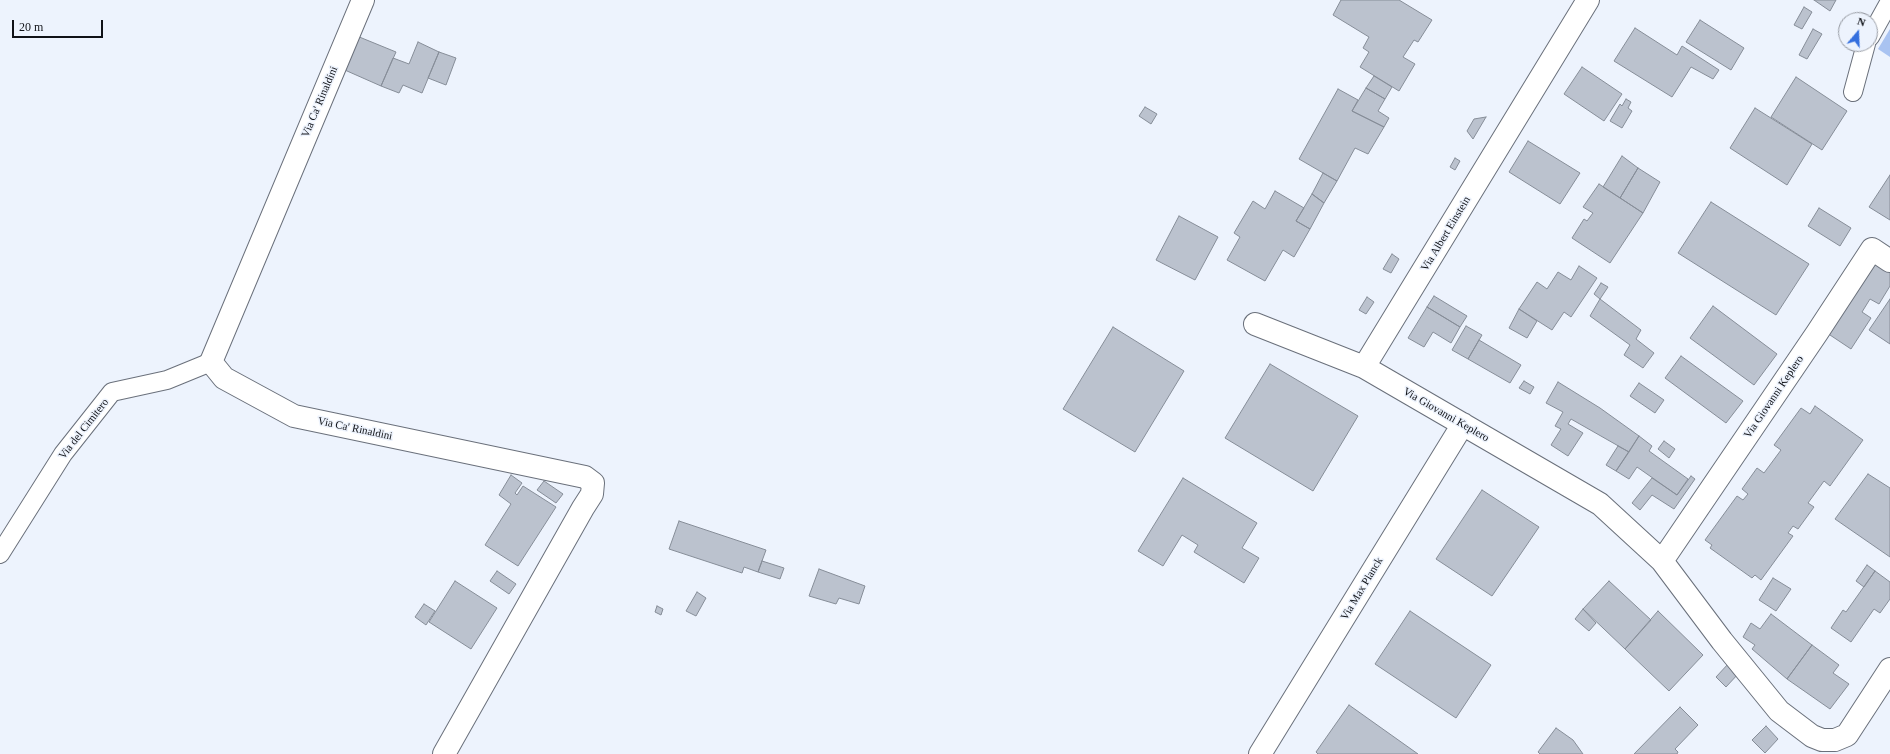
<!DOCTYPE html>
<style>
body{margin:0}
#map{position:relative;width:1890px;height:754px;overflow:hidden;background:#edf3fd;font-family:Georgia,serif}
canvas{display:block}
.north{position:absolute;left:1838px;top:12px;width:40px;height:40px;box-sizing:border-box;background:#edf3fd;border:1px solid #9599a1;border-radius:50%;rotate:19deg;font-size:11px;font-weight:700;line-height:16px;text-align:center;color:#101217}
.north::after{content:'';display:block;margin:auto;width:14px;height:18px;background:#346fde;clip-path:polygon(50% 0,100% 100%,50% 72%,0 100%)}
.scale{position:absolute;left:12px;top:20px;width:91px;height:18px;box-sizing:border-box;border:2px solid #101217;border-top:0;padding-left:5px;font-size:12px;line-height:14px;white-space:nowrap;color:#101217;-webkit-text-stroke:3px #edf3fd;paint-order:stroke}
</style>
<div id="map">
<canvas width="1890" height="754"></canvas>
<div class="north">N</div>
<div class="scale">20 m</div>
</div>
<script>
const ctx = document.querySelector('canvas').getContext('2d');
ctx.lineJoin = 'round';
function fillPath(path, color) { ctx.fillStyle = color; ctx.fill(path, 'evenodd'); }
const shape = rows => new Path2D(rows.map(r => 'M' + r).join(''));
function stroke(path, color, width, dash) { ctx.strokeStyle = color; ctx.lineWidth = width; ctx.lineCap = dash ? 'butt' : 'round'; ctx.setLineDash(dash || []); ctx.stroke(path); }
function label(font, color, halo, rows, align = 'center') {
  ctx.font = font + ' Georgia,serif'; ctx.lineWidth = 3; ctx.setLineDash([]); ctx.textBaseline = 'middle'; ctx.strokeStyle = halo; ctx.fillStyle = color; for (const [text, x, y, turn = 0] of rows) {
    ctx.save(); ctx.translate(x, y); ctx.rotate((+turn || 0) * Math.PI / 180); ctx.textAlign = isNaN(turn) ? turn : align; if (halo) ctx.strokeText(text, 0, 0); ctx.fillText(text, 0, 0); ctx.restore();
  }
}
fillPath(shape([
 [1890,29,1890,57,1878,49]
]), '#a9c3f1');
const building = shape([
 [1341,0,1399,0,1432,20,1418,42,1414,40,1403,57,1415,64,1399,91,1360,67,1369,52,1363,48,1369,37,1333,15,1341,0],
 [1814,0,1836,0,1830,11,1814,0],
 [1804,7,1812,12,1802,29,1794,25,1804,7],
 [1700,20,1744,48,1731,70,1686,42,1700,20],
 [1635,28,1677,55,1682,46,1719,70,1713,79,1691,67,1672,97,1614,61,1635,28],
 [1813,29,1822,34,1807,59,1799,55,1813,29],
 [352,34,396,52,381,86,338,67,352,34],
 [418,42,439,52,422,93,403,85,399,93,381,86,393,58,409,64,418,42],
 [439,52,456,58,446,85,428,78,439,52],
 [1582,67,1622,94,1604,121,1564,94,1582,67],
 [1374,76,1392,87,1385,99,1366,88,1374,76],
 [1796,77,1847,111,1822,150,1771,117,1796,77],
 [1366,88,1385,99,1378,111,1389,118,1384,127,1352,111,1366,88],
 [1338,89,1358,100,1352,111,1384,127,1368,154,1355,148,1337,181,1299,159,1338,89],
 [1626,99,1631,102,1628,108,1632,111,1622,128,1610,121,1620,104,1622,106,1626,99],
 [1145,107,1157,114,1151,124,1139,116,1145,107],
 [1755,108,1812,144,1787,185,1730,148,1755,108],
 [1486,117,1473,139,1467,131,1474,119,1486,117],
 [1528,141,1580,173,1560,204,1509,172,1528,141],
 [1622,156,1638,168,1620,198,1603,187,1622,156],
 [1455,158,1460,161,1455,170,1450,167,1455,158],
 [1638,168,1660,182,1643,213,1620,198,1638,168],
 [1323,173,1337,181,1324,203,1312,194,1323,173],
 [1890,175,1890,220,1869,207,1890,175],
 [1599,184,1643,213,1610,263,1572,238,1584,219,1587,221,1593,213,1583,207,1599,184],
 [1275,191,1304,208,1296,221,1310,229,1294,257,1283,250,1265,281,1227,260,1240,237,1234,233,1253,201,1265,209,1275,191],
 [1312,194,1324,203,1310,229,1296,221,1312,194],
 [1711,202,1809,264,1776,315,1678,253,1711,202],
 [1819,208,1851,228,1840,246,1808,226,1819,208],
 [1179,216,1218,237,1195,280,1156,260,1179,216],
 [1392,254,1399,259,1391,273,1383,269,1392,254],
 [1865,254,1890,270,1890,286,1879,304,1870,299,1862,312,1871,318,1851,349,1818,327,1865,254],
 [1579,266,1597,278,1571,317,1564,312,1552,330,1519,309,1537,282,1547,289,1558,272,1571,280,1579,266],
 [1601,283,1608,287,1600,299,1594,294,1601,283],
 [1434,296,1467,316,1460,327,1427,307,1434,296],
 [1367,297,1374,302,1366,314,1359,310,1367,297],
 [1600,299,1641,330,1636,339,1654,353,1643,368,1624,355,1630,345,1590,316,1600,299],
 [1890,299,1890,344,1869,330,1890,299],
 [1713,306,1777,354,1754,385,1690,338,1713,306],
 [1427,307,1460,327,1451,343,1433,332,1424,347,1408,338,1427,307],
 [1519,309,1537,321,1527,338,1509,328,1519,309],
 [1466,326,1482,335,1468,359,1452,350,1466,326],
 [1113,327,1184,371,1135,452,1063,409,1113,327],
 [1479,340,1521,365,1510,383,1468,359,1479,340],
 [1681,356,1743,401,1726,423,1665,378,1681,356],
 [1270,364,1358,416,1313,491,1225,438,1270,364],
 [1524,381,1534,387,1530,394,1519,388,1524,381],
 [1558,382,1600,408,1639,436,1629,452,1571,419,1568,424,1583,433,1568,456,1551,445,1561,429,1555,426,1563,412,1546,403,1558,382],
 [1639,383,1664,400,1655,413,1630,396,1639,383],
 [1815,406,1863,440,1830,486,1824,481,1808,503,1814,507,1798,529,1793,526,1788,533,1793,536,1761,580,1755,575,1752,578,1710,548,1712,545,1705,540,1737,496,1743,500,1748,494,1742,489,1757,468,1764,473,1781,450,1774,445,1801,408,1810,414,1815,406],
 [1639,436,1652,446,1649,451,1688,479,1677,495,1637,467,1629,479,1616,471,1639,436],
 [1664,441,1675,449,1669,458,1658,449,1664,441],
 [1618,446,1629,452,1616,471,1606,465,1618,446],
 [1868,474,1890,488,1890,557,1835,519,1868,474],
 [511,475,522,483,515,493,517,495,523,486,556,507,518,566,485,545,511,504,499,495,511,475],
 [1691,476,1695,479,1674,509,1652,495,1640,510,1632,503,1652,478,1677,495,1691,476],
 [1183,478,1257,523,1242,548,1259,558,1244,583,1194,552,1198,545,1182,535,1163,566,1138,551,1183,478],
 [544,481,563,494,556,503,537,490,544,481],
 [1482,490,1539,527,1492,596,1436,559,1482,490],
 [679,521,766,550,758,572,744,567,742,573,669,549,679,521],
 [762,561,784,568,780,579,758,572,762,561],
 [1867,565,1875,571,1864,587,1856,581,1867,565],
 [819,569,865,586,859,604,839,598,836,604,809,596,819,569],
 [497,571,516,584,509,594,490,581,497,571],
 [1875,571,1890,582,1890,599,1880,613,1874,609,1851,642,1831,628,1843,610,1846,612,1875,571],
 [1773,578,1791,589,1776,611,1759,600,1773,578],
 [455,581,497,608,471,649,429,622,455,581],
 [1609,581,1651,620,1625,649,1583,609,1609,581],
 [697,592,706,598,696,616,686,611,697,592],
 [424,604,435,611,426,625,415,617,424,604],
 [657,606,663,609,661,615,655,612,657,606],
 [1583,609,1596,623,1589,631,1575,619,1583,609],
 [1410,611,1491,665,1456,718,1375,664,1410,611],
 [1658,611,1703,655,1669,691,1625,649,1658,611],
 [1771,614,1812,645,1787,679,1752,649,1755,645,1743,637,1751,623,1760,629,1771,614],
 [1812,645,1839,665,1833,673,1849,684,1830,709,1787,679,1812,645],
 [1729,663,1739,673,1726,687,1716,677,1729,663],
 [1349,705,1418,754,1318,754,1316,752,1349,705],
 [1680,707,1698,725,1675,749,1678,752,1677,754,1634,754,1680,707],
 [1766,726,1778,739,1765,753,1752,740,1766,726],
 [1556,728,1573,740,1583,754,1540,754,1538,752,1556,728]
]);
fillPath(building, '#bbc2ce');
stroke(building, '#868d98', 1);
const service = shape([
 [1870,37,1890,1],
 [1853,92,1866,44],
 [0,554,63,454,112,392,167,380,211,362]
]);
const minor = shape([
 [363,0,211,362,224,378,294,416,585,477,593,483,592,494,583,508,444,754],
 [1255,324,1364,367,1600,504,1662,561,1722,641,1779,711,1812,736,1822,740,1835,740,1847,735,1890,669],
 [1364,367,1588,0],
 [1662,561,1817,333,1872,249,1890,261],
 [1260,754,1463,424]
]);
stroke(service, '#6a707b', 20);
stroke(minor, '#6a707b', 24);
stroke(service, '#fff', 18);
stroke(minor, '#fff', 22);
label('11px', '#101217', '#edf3fd', [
 ["Via Ca' Rinaldini",320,102,-67],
 ["Via Albert Einstein",1446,234,-59],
 ["Via Giovanni Keplero",1774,397,-56],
 ["Via Giovanni Keplero",1446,415,30],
 ["Via del Cimitero",84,429,-52],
 ["Via Ca' Rinaldini",355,429,12],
 ["Via Max Planck",1362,589,-59]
]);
</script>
